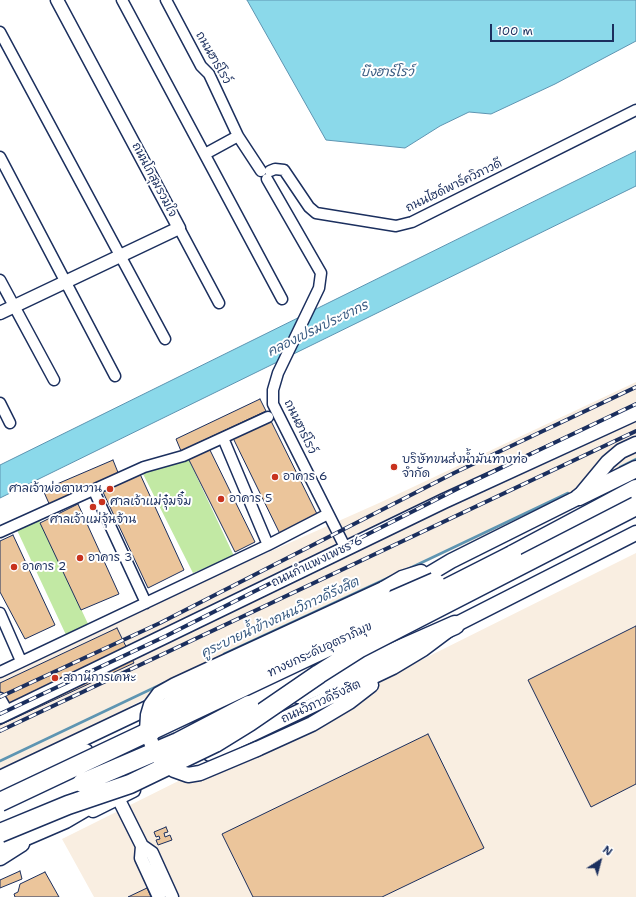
<!DOCTYPE html>
<meta charset="utf-8">
<style>
body{margin:0}
#map{position:relative;width:636px;height:897px;overflow:hidden;background:#fff;font-family:"Shantell Sans",sans-serif}
canvas{display:block}
.north{position:absolute;left:580px;top:841px;width:40px;height:40px;-webkit-text-stroke:3px #fff;paint-order:stroke;rotate:36deg;font-size:11px;font-weight:700;line-height:16px;text-align:center;color:#1b2f5e}
.north::after{content:'';display:block;margin:auto;width:14px;height:18px;background:#1b2f5e;clip-path:polygon(50% 0,100% 100%,50% 72%,0 100%)}
.scale{position:absolute;left:490px;top:24px;width:124px;height:18px;box-sizing:border-box;border:2px solid #1b2f5e;border-top:0;padding-left:5px;font-size:12px;line-height:14px;white-space:nowrap;color:#1b2f5e;-webkit-text-stroke:3px #fff;paint-order:stroke}
</style>
<div id="map">
<canvas width="636" height="897"></canvas>
<div class="north">N</div>
<div class="scale">100 m</div>
</div>
<script>
const ctx = document.querySelector('canvas').getContext('2d');
ctx.lineJoin = 'round';
function fillPath(path, color) { ctx.fillStyle = color; ctx.fill(path, 'evenodd'); }
const shape = rows => new Path2D(rows.map(r => 'M' + r).join(''));
function stroke(path, color, width, dash) { ctx.strokeStyle = color; ctx.lineWidth = width; ctx.lineCap = dash ? 'butt' : 'round'; ctx.setLineDash(dash || []); ctx.stroke(path); }
function label(font, color, halo, rows, align = 'center') {
  ctx.font = font + ' "Shantell Sans","Playpen Sans Thai",sans-serif'; ctx.lineWidth = 4; ctx.setLineDash([]); ctx.textBaseline = 'middle'; ctx.strokeStyle = halo; ctx.fillStyle = color; for (const [text, x, y, turn = 0] of rows) {
    ctx.save(); ctx.translate(x, y); ctx.rotate((+turn || 0) * Math.PI / 180); ctx.textAlign = isNaN(turn) ? turn : align; if (halo) ctx.strokeText(text, 0, 0); ctx.fillText(text, 0, 0); ctx.restore();
  }
}
fillPath(shape([
 [636,382,636,462,510,523,219,659,71,738,0,770,0,672,379,503],
 [636,553,636,897,94,897,62,839]
]), '#f9eee1');
fillPath(shape([
 [187,456,234,556,193,573,141,470],
 [38,517,89,626,67,637,16,528]
]), '#c2e9a4');
const water = shape([
 [247,0,636,0,636,41,555,84,491,114,469,112,440,126,405,148,326,140,247,0],
 [636,151,636,186,0,498,0,465,636,151]
]);
fillPath(water, '#8bd9ea');
stroke(water, '#5e95b2', 1);
stroke(shape([
 [620,467,636,459],
 [406,570,568,493],
 [224,654,390,577],
 [0,761,164,683]
]), '#5e95b2', 2.5);
const building = shape([
 [260,399,266,411,181,451,176,439,260,399],
 [271,421,318,516,280,534,233,438,271,421],
 [208,446,255,542,235,552,187,456,208,446],
 [113,460,119,475,51,508,43,490,113,460],
 [140,474,184,570,148,588,103,492,140,474],
 [78,504,119,594,81,610,40,523,78,504],
 [13,535,55,625,25,639,0,592,0,541,13,535],
 [636,626,636,784,591,807,528,680,636,626],
 [117,628,134,663,0,725,0,683,117,628],
 [428,734,484,848,382,897,253,897,222,834,428,734],
 [166,827,168,832,164,833,165,837,170,835,172,840,158,845,156,840,160,839,159,836,156,837,154,832,166,827],
 [20,871,22,879,0,888,0,880,20,871],
 [45,872,59,897,15,897,14,894,18,892,20,884,45,872],
 [147,888,151,897,128,897,147,888]
]);
fillPath(building, '#ebc59b');
stroke(building, '#1b2f5e', 1);
const minor = shape([
 [122,0,282,299],
 [166,0,201,66,209,74,238,136,261,171],
 [0,32,165,339],
 [205,154,238,136],
 [0,157,115,376],
 [270,171,275,169,284,170,309,207,316,213,396,226,412,222,636,110],
 [267,179,321,273,319,288,278,373,273,390,273,404,346,549],
 [179,228,219,303],
 [0,280,54,380],
 [0,403,10,423],
 [223,438,268,545],
 [94,491,146,603],
 [0,532,144,467,183,456,268,417],
 [0,613,21,661],
 [0,672,268,545,328,514],
 [0,698,8,712]
]);
const tertiary = shape([
 [0,313,179,228,57,0],
 [118,798,142,846,152,853,172,897],
 [142,846,141,858,159,897]
]);
const secondary = shape([
 [409,586,451,561,579,497,608,462,621,451,636,444],
 [383,589,402,578,421,572],
 [0,716,444,501,636,413],
 [257,749,312,724,349,702,371,685],
 [210,754,393,667,423,649,455,625,636,533],
 [0,778,158,703],
 [93,810,133,790],
 [0,858,22,844]
]);
const trunk = shape([
 [579,497,636,469],
 [0,788,18,783,85,752]
]);
const motorway = shape([
 [512,555,636,489],
 [299,694,455,625],
 [249,705,310,672],
 [0,815,82,783],
 [0,847,65,819,101,798]
]);
stroke(minor, '#1b2f5e', 13);
stroke(tertiary, '#1b2f5e', 15);
stroke(secondary, '#1b2f5e', 17);
stroke(trunk, '#1b2f5e', 19);
stroke(motorway, '#1b2f5e', 21);
stroke(minor, '#fff', 10);
stroke(tertiary, '#fff', 12);
stroke(secondary, '#fff', 14);
stroke(trunk, '#fff', 16);
stroke(motorway, '#fff', 18);
const rail = shape([
 [0,697,160,623,454,473,636,387],
 [0,714,166,636,461,487,636,404],
 [0,731,636,431]
]);
stroke(rail, '#1b2f5e', 4);
stroke(rail, '#fff', 2.5, [8]);
const secondaryBridge = shape([
 [257,749,200,773,188,775,174,770,162,762,154,750,147,731,148,715,151,705,159,694,175,685,383,589]
]);
const motorwayBridge = shape([
 [152,731,164,710,176,701,366,612,435,582],
 [82,783,178,742,249,705],
 [0,802,366,629,512,555],
 [0,833,68,805,130,784,215,743,249,722,319,674,360,648,636,506]
]);
stroke(secondaryBridge, '#1b2f5e', 17, []);
stroke(motorwayBridge, '#1b2f5e', 21, []);
stroke(secondaryBridge, '#fff', 14);
stroke(motorwayBridge, '#fff', 18);
for (const [x, y, r, color] of [
 [394,467,4,"#c8321e"],
 [275,477,4,"#c8321e"],
 [110,489,4,"#c8321e"],
 [221,499,4,"#c8321e"],
 [102,502,4,"#c8321e"],
 [93,507,4,"#c8321e"],
 [80,558,4,"#c8321e"],
 [14,567,4,"#c8321e"],
 [55,678,4,"#c8321e"]
]) { const dot = new Path2D(); dot.arc(x, y, r, 0, 2 * Math.PI); ctx.fillStyle = color; ctx.fill(dot); stroke(dot, '#fff', 1.5); }
label('12px', '#1b2f5e', '#fff', [
 ["ถนนฮาร์โรว์",213,58,60],
 ["ถนนโกสุมรวมใจ",154,180,62],
 ["ถนนไฮด์พาร์ควิภาวดี",454,186,-26],
 ["ถนนฮาร์โรว์",300,427,64],
 ["ถนนกำแพงเพชร 6",317,562,-26],
 ["ทางยกระดับอุตราภิมุข",320,650,-25],
 ["ถนนวิภาวดีรังสิต",321,702,-25]
]);
label('12px', '#1b2f5e', '#fff', [
 ["บริษัทขนส่งน้ำมันทางท่อ",402,460],
 ["จำกัด",402,474],
 ["อาคาร 6",283,477],
 ["ศาลเจ้าพ่อตาหวาน",102,489,"right"],
 ["อาคาร 5",229,499],
 ["ศาลเจ้าแม่จุ๋มจิ๋ม",110,502],
 ["ศาลเจ้าแม่จุ้นจ้าน",93,520,"center"],
 ["อาคาร 3",88,558],
 ["อาคาร 2",22,567],
 ["สถานีการเคหะ",63,678]
], 'left');
label('italic 13px', '#375a81', '#fff', [
 ["บึงฮาร์โรว์",387,73],
 ["คลองเปรมประชากร",318,329,-26],
 ["คูระบายน้ำข้างถนนวิภาวดีรังสิต",280,618,-25]
]);
</script>
